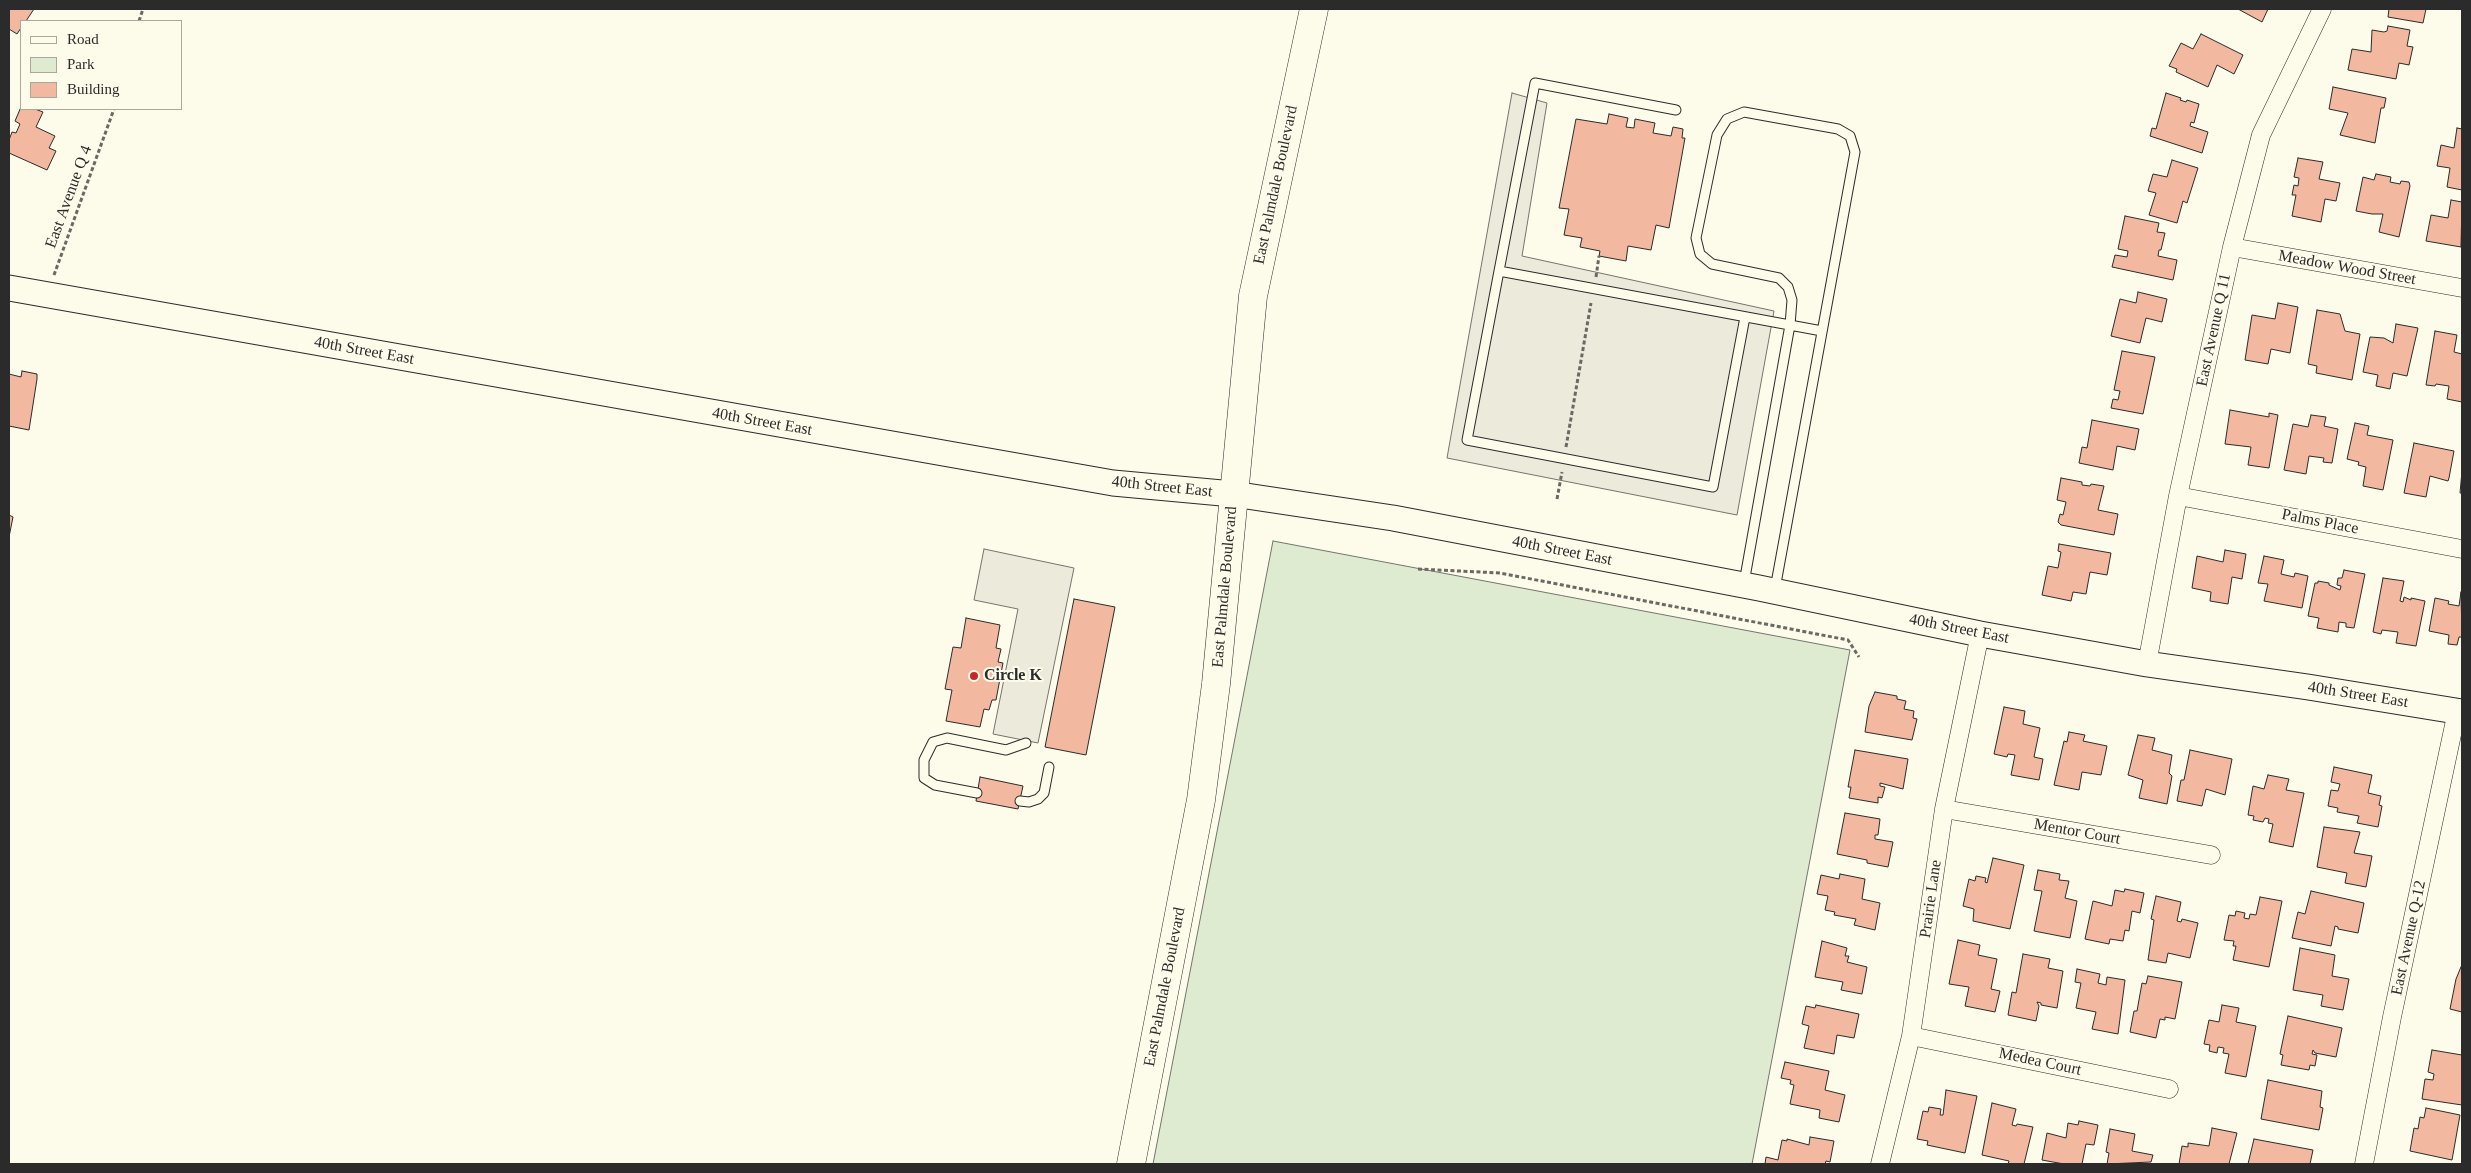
<!DOCTYPE html>
<style>
body{margin:0}
#map{position:relative;width:2471px;height:1173px;overflow:hidden;background:#fdfbea;font-family:Georgia,serif}
canvas{display:block}
.frame{position:absolute;inset:0;border:10px solid #2b2b2b;pointer-events:none}
.legend{position:absolute;left:20px;top:20px;width:162px;height:90px;box-sizing:border-box;background:#fdfbea;border:1px solid #a9a89e;margin:0;padding:6px 9px;list-style:none;font-size:15px;color:#2b2b2b}
.legend li{display:flex;align-items:center;gap:10px;height:25px}
.legend b{width:25px;border:1px solid #a9a89e}
</style>
<div id="map">
<canvas width="2471" height="1173"></canvas>
<div class="frame"></div>
<ul class="legend">
<li><b style="height:6px;background:#fdfbea"></b>Road</li>
<li><b style="height:14px;background:#deebd1"></b>Park</li>
<li><b style="height:14px;background:#f2b8a0"></b>Building</li>
</ul>
</div>
<script>
const ctx = document.querySelector('canvas').getContext('2d');
ctx.lineJoin = 'round';
function fillPath(path, color) { ctx.fillStyle = color; ctx.fill(path, 'evenodd'); }
const shape = rows => new Path2D(rows.map(r => 'M' + r).join(''));
function stroke(path, color, width, dash) { ctx.strokeStyle = color; ctx.lineWidth = width; ctx.lineCap = dash ? 'butt' : 'round'; ctx.setLineDash(dash || []); ctx.stroke(path); }
function label(font, color, halo, rows, align = 'center') {
  ctx.font = font + ' Georgia,serif'; ctx.lineWidth = 4; ctx.setLineDash([]); ctx.textBaseline = 'middle'; ctx.strokeStyle = halo; ctx.fillStyle = color; for (const [text, x, y, turn = 0] of rows) {
    ctx.save(); ctx.translate(x, y); ctx.rotate((+turn || 0) * Math.PI / 180); ctx.textAlign = isNaN(turn) ? turn : align; if (halo) ctx.strokeText(text, 0, 0); ctx.fillText(text, 0, 0); ctx.restore();
  }
}
const green = shape([
 [1273,541,1850,650,1752,1164,1153,1164,1273,541]
]);
fillPath(green, '#deebd1');
stroke(green, '#74746e', 1);
const parking = shape([
 [1512,93,1547,103,1522,256,1774,311,1737,515,1447,458,1512,93],
 [984,549,1074,568,1038,743,993,734,1018,609,974,600,984,549]
]);
fillPath(parking, '#eceadb');
stroke(parking, '#74746e', 1);
const building = shape([
 [9,9,34,9,26,21,21,21,21,28,17,34,9,29,9,9],
 [2238,9,2268,9,2262,22,2238,9],
 [2389,9,2426,9,2423,23,2388,17,2389,9],
 [2388,26,2410,30,2407,46,2413,47,2409,65,2399,63,2396,79,2348,70,2352,49,2371,52,2372,30,2384,32,2387,31,2388,26],
 [2201,34,2243,55,2234,74,2217,65,2208,87,2176,72,2177,69,2169,66,2181,43,2193,49,2201,34],
 [2333,87,2386,98,2384,108,2381,108,2375,143,2340,135,2348,113,2329,109,2333,87],
 [2166,93,2181,98,2180,100,2186,102,2187,100,2199,104,2194,123,2191,122,2190,126,2208,132,2202,153,2150,136,2152,128,2156,129,2166,93],
 [21,107,21,109,35,109,43,112,36,127,55,136,49,148,56,151,47,170,9,153,9,140,12,132,16,133,20,124,15,121,21,107],
 [1609,114,1628,118,1626,127,1634,128,1635,119,1655,123,1653,133,1671,136,1673,127,1683,129,1682,138,1685,138,1669,228,1656,225,1651,250,1628,246,1626,261,1599,256,1600,251,1580,247,1582,238,1564,235,1569,209,1559,208,1576,119,1607,124,1609,114],
 [2457,128,2462,129,2462,190,2447,187,2450,168,2437,166,2441,145,2454,148,2457,128],
 [2298,158,2323,162,2319,179,2340,183,2336,201,2325,199,2321,222,2292,216,2296,195,2292,195,2294,185,2298,186,2299,178,2294,177,2298,158],
 [2172,160,2198,168,2187,203,2183,201,2177,223,2149,215,2156,193,2148,191,2153,174,2167,177,2172,160],
 [2376,174,2391,177,2390,182,2400,184,2401,181,2409,182,2410,186,2399,237,2379,232,2383,214,2372,214,2356,211,2363,177,2374,180,2376,174],
 [2451,200,2462,202,2461,247,2426,241,2431,215,2448,218,2451,200],
 [2125,216,2159,223,2157,232,2165,233,2161,250,2159,250,2158,256,2177,260,2173,280,2112,267,2115,255,2127,257,2128,251,2118,249,2125,216],
 [2138,292,2167,299,2162,322,2146,318,2140,343,2111,336,2120,299,2136,303,2138,292],
 [2278,303,2298,307,2290,353,2271,349,2268,364,2245,360,2252,315,2275,319,2278,303],
 [2317,310,2340,314,2345,331,2360,334,2352,380,2316,373,2317,366,2308,364,2317,310],
 [2396,324,2418,328,2407,376,2393,373,2390,389,2376,386,2378,375,2363,372,2370,337,2384,338,2393,343,2396,324],
 [2435,331,2457,335,2454,352,2462,354,2462,402,2447,399,2449,386,2436,384,2435,386,2426,385,2435,331],
 [2122,351,2155,357,2143,414,2111,408,2113,399,2118,400,2120,391,2114,390,2122,351],
 [22,371,37,374,37,379,29,430,9,426,9,374,21,377,22,371],
 [2230,410,2269,417,2269,413,2278,415,2269,468,2248,465,2251,447,2225,444,2230,410],
 [2311,415,2326,417,2324,426,2338,429,2332,463,2323,462,2324,458,2309,456,2306,474,2284,470,2293,424,2308,427,2311,415],
 [2092,420,2139,429,2135,450,2117,446,2113,470,2079,463,2082,447,2087,448,2092,420],
 [2355,423,2369,426,2367,435,2393,440,2383,490,2363,486,2366,467,2358,465,2359,462,2347,459,2355,423],
 [2414,443,2454,451,2449,478,2448,481,2430,476,2426,497,2404,493,2414,443],
 [2462,471,2462,493,2460,493,2462,471],
 [2061,478,2082,482,2082,485,2090,486,2091,484,2104,486,2098,510,2118,514,2114,535,2061,525,2058,522,2060,514,2063,515,2066,502,2057,500,2061,478],
 [9,515,13,517,9,537,9,515],
 [2059,544,2111,553,2107,575,2090,572,2086,594,2073,592,2071,601,2042,595,2048,566,2058,568,2061,552,2058,551,2059,544],
 [2225,550,2246,554,2242,579,2232,577,2228,604,2210,601,2211,592,2192,588,2197,556,2223,562,2225,550],
 [2264,556,2284,560,2281,574,2294,577,2295,573,2308,576,2302,608,2264,601,2268,584,2258,583,2264,556],
 [2344,570,2365,574,2354,628,2346,627,2346,623,2339,622,2338,632,2317,628,2319,618,2308,616,2315,583,2318,583,2318,581,2329,583,2329,585,2340,590,2341,586,2337,585,2338,578,2342,578,2344,570],
 [2383,578,2404,581,2400,601,2403,602,2404,597,2411,600,2411,598,2425,601,2416,646,2396,643,2398,632,2382,630,2381,634,2373,632,2383,578],
 [2461,592,2462,637,2459,637,2457,645,2448,644,2449,635,2429,631,2435,598,2449,601,2448,604,2459,606,2461,592],
 [1074,599,1115,607,1086,755,1045,747,1074,599],
 [966,618,1000,625,996,648,1001,649,998,662,1003,663,996,700,992,700,989,710,984,709,980,727,946,721,952,690,945,689,953,647,961,648,966,618],
 [1875,692,1897,696,1897,699,1906,701,1904,709,1914,711,1913,718,1917,719,1912,740,1865,732,1869,706,1875,692],
 [2004,707,2025,711,2023,724,2040,728,2034,757,2043,759,2039,780,2011,775,2015,755,2008,754,2007,757,1994,754,2004,707],
 [2069,732,2085,735,2083,741,2107,746,2101,775,2082,772,2079,790,2054,785,2064,741,2067,742,2069,732],
 [2138,735,2155,738,2152,750,2172,755,2169,773,2172,776,2167,804,2139,798,2143,780,2128,775,2138,735],
 [1855,750,1908,759,1903,789,1880,783,1880,786,1885,787,1882,798,1878,797,1878,803,1849,798,1851,787,1848,787,1855,750],
 [2190,750,2232,759,2225,795,2206,789,2202,806,2177,801,2181,780,2184,780,2190,750],
 [2334,767,2372,775,2368,793,2381,796,2379,805,2382,806,2378,827,2357,823,2359,816,2337,812,2338,808,2328,806,2331,790,2338,791,2340,784,2331,782,2334,767],
 [2268,775,2289,779,2286,790,2304,793,2293,847,2269,842,2273,824,2268,823,2269,819,2265,818,2263,822,2253,820,2254,816,2248,815,2253,786,2264,789,2268,775],
 [980,777,1023,786,1018,809,976,801,980,777],
 [1845,813,1880,819,1878,835,1875,835,1875,839,1893,842,1888,867,1867,863,1867,860,1837,854,1845,813],
 [2324,827,2360,832,2354,853,2372,856,2366,887,2345,883,2347,873,2317,867,2324,827],
 [1993,858,2024,865,2010,929,1973,921,1974,909,1963,906,1969,879,1975,881,1976,876,1986,878,1985,882,1987,883,1993,858],
 [2038,870,2060,874,2059,880,2069,881,2065,898,2077,901,2070,938,2034,931,2042,891,2034,890,2038,870],
 [1840,874,1865,879,1862,899,1880,903,1875,930,1854,925,1856,919,1834,915,1835,912,1825,910,1828,896,1817,894,1821,875,1839,879,1840,874],
 [2125,889,2144,893,2140,913,2132,911,2129,931,2125,930,2123,941,2110,939,2109,944,2085,939,2093,901,2112,906,2115,890,2124,892,2125,889],
 [2311,891,2364,903,2358,933,2338,929,2338,927,2335,926,2331,946,2292,938,2298,912,2305,914,2311,891],
 [2156,896,2181,902,2177,921,2181,922,2182,919,2198,923,2190,958,2168,953,2166,963,2148,960,2154,920,2151,919,2156,896],
 [2260,897,2282,901,2269,967,2233,960,2236,946,2233,946,2234,941,2224,940,2229,915,2235,916,2236,911,2245,913,2244,918,2249,919,2250,914,2256,915,2260,897],
 [1958,940,1980,945,1978,955,1997,959,1991,989,2000,991,1995,1012,1965,1006,1969,987,1949,984,1958,940],
 [1822,941,1847,948,1845,956,1849,956,1847,962,1867,967,1862,994,1841,990,1843,982,1815,977,1822,941],
 [2300,948,2335,955,2332,976,2349,979,2343,1010,2321,1006,2323,995,2293,990,2300,948],
 [2023,954,2050,959,2048,968,2063,971,2057,1008,2041,1005,2041,1003,2037,1002,2039,1006,2036,1021,2008,1015,2012,992,2016,993,2023,954],
 [2461,967,2462,967,2462,1012,2450,1009,2456,979,2461,967],
 [2077,969,2100,974,2098,983,2106,985,2107,977,2125,980,2118,1034,2092,1029,2096,1012,2076,1008,2081,983,2075,982,2077,969],
 [2148,976,2182,982,2175,1019,2165,1017,2165,1020,2160,1019,2156,1038,2130,1032,2134,1011,2137,1011,2142,983,2146,984,2148,976],
 [1816,1005,1859,1014,1854,1038,1837,1035,1834,1054,1804,1048,1809,1026,1802,1024,1806,1006,1815,1008,1816,1005],
 [2222,1005,2239,1008,2236,1022,2256,1026,2246,1077,2225,1073,2229,1054,2223,1053,2224,1048,2218,1047,2217,1053,2209,1051,2210,1045,2204,1044,2209,1020,2219,1022,2222,1005],
 [2288,1016,2342,1028,2336,1057,2315,1053,2313,1050,2312,1054,2317,1055,2315,1066,2310,1065,2309,1070,2281,1065,2283,1055,2280,1054,2288,1016],
 [2432,1050,2462,1055,2462,1105,2422,1099,2425,1079,2433,1080,2434,1074,2428,1072,2432,1050],
 [1785,1062,1829,1071,1825,1090,1845,1095,1839,1122,1819,1118,1820,1110,1790,1104,1794,1085,1790,1084,1791,1080,1781,1078,1785,1062],
 [2268,1080,2322,1091,2320,1107,2323,1108,2319,1130,2261,1119,2268,1080],
 [1946,1090,1977,1096,1965,1153,1927,1145,1928,1141,1917,1139,1923,1111,1928,1112,1929,1107,1941,1109,1940,1115,1943,1115,1946,1090],
 [1992,1103,2016,1109,2012,1125,2016,1126,2017,1124,2033,1127,2024,1164,2008,1164,2009,1161,1982,1155,1992,1103],
 [2426,1108,2460,1115,2452,1160,2410,1151,2414,1128,2418,1129,2420,1117,2424,1118,2426,1108],
 [2079,1121,2098,1125,2094,1145,2086,1144,2082,1164,2064,1164,2042,1160,2047,1133,2066,1138,2068,1123,2078,1125,2079,1121],
 [2212,1128,2237,1133,2229,1164,2179,1164,2182,1146,2188,1147,2188,1143,2209,1146,2212,1128],
 [2110,1129,2135,1134,2132,1151,2153,1155,2151,1162,2107,1164,2109,1153,2106,1152,2110,1129],
 [1810,1137,1834,1141,1830,1162,1826,1161,1825,1164,1765,1164,1766,1157,1778,1160,1782,1140,1787,1141,1787,1139,1809,1145,1810,1137],
 [2254,1139,2313,1150,2310,1164,2248,1164,2254,1139]
]);
fillPath(building, '#f2b8a0');
stroke(building, '#2b2b2b', 1);
const service = shape([
 [1499,271,1535,83,1676,110],
 [1745,317,1713,487,1467,440,1499,271,1822,331],
 [1744,583,1790,325,1792,300,1788,287,1779,278,1712,264,1700,254,1696,238,1717,135,1727,119,1744,112,1838,129,1850,136,1855,152,1775,589],
 [977,793,935,785,924,778,924,760,933,742,947,738,1006,750,1026,743],
 [1020,801,1029,802,1038,799,1044,793,1049,767]
]);
const minor = shape([
 [2232,247,2462,288],
 [2178,496,2462,549],
 [2147,664,2178,496,2232,247,2261,135,2322,9],
 [1944,809,2211,855],
 [1911,1036,2169,1089],
 [1880,1164,1911,1036,1944,809,1980,634],
 [2364,1164,2392,1017,2457,711]
]);
const secondary = shape([
 [9,288,1113,483,1233,494,1393,518,1759,588,1980,634,2147,664,2308,687,2462,712]
]);
const trunk = shape([
 [1131,1164,1201,800,1216,684,1253,296,1314,9]
]);
stroke(service, '#2b2b2b', 11);
stroke(minor, '#2b2b2b', 19);
stroke(secondary, '#2b2b2b', 27);
stroke(trunk, '#2b2b2b', 29);
stroke(shape([
 [139,21,143,9],
 [54,275,114,109],
 [1596,277,1599,256],
 [1566,447,1591,303],
 [1557,499,1562,472],
 [1418,569,1500,573,1848,640,1859,657]
]), '#6a6964', 3, [4, 2.5]);
stroke(service, '#fdfbea', 9);
stroke(minor, '#fdfbea', 18);
stroke(secondary, '#fdfbea', 25);
stroke(trunk, '#fdfbea', 28);
for (const [x, y, r, color] of [
 [974,676,5,"#c62828"]
]) { const dot = new Path2D(); dot.arc(x, y, r, 0, 2 * Math.PI); ctx.fillStyle = color; ctx.fill(dot); stroke(dot, '#fdfbea', 2); }
label('16px', '#2b2b2b', '#fdfbea', [
 ["East Palmdale Boulevard",1276,185,-78],
 ["East Avenue Q 4",69,197,-70],
 ["Meadow Wood Street",2347,268,10],
 ["East Avenue Q 11",2214,330,-78],
 ["40th Street East",364,351,10],
 ["40th Street East",762,422,10],
 ["40th Street East",1162,487,6],
 ["Palms Place",2320,522,11],
 ["40th Street East",1562,551,11],
 ["East Palmdale Boulevard",1225,587,-85],
 ["40th Street East",1959,629,11],
 ["40th Street East",2358,695,9],
 ["Mentor Court",2077,832,10],
 ["Prairie Lane",1931,899,-82],
 ["East Avenue Q-12",2409,938,-78],
 ["East Palmdale Boulevard",1165,987,-79],
 ["Medea Court",2040,1062,12]
]);
label('bold 16px', '#2b2b2b', '#fdfbea', [
 ["Circle K",984,676]
], 'left');
</script>
